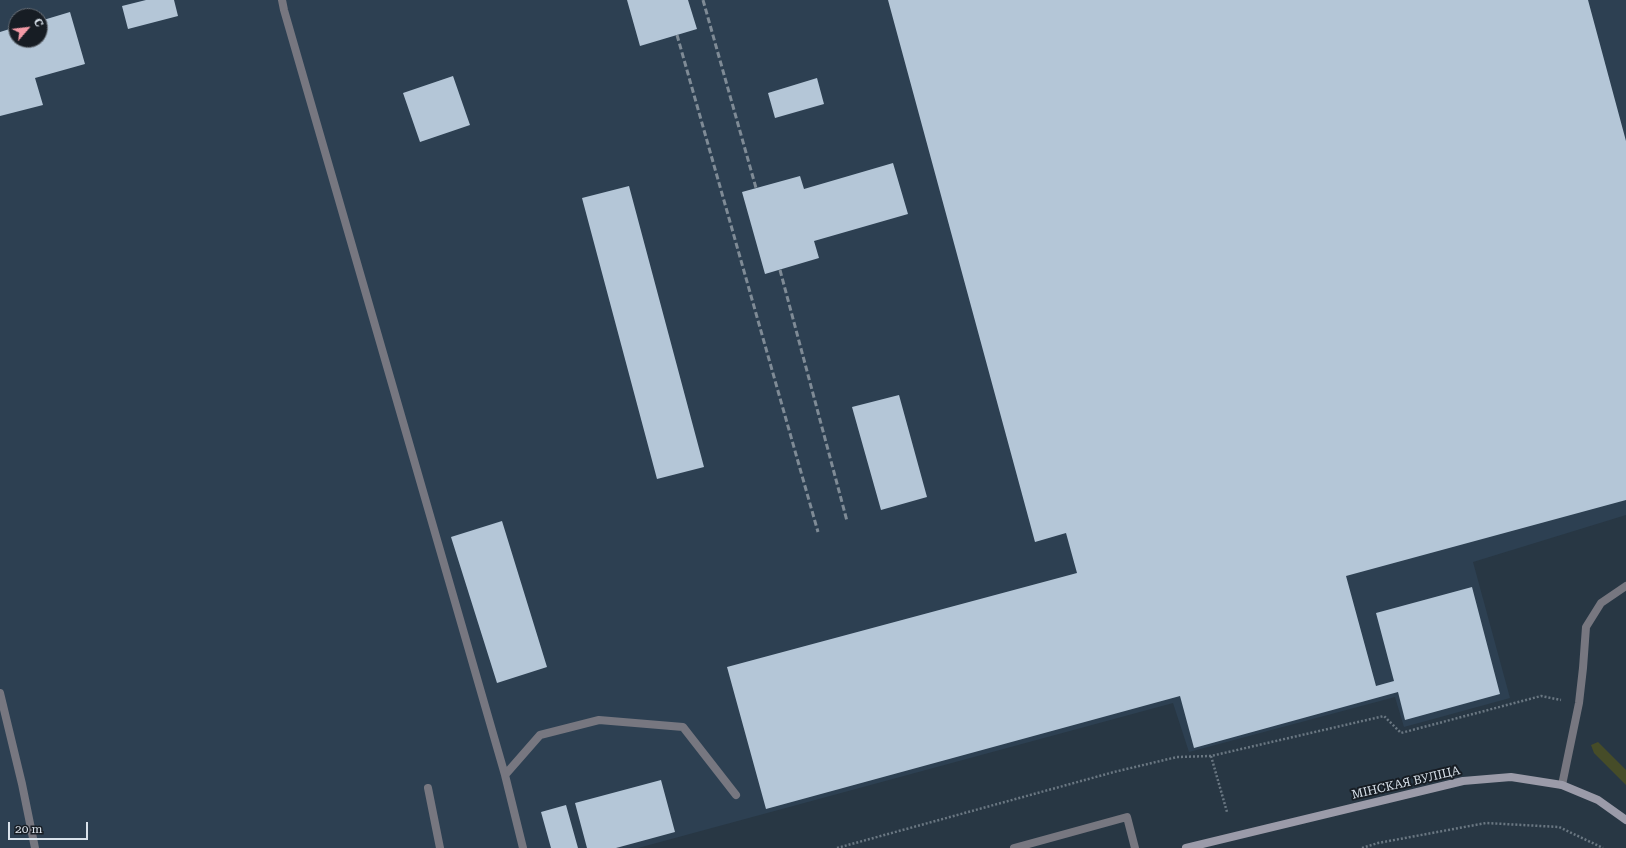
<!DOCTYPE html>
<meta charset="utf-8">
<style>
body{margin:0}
#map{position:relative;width:1626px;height:848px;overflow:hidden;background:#283744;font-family:"Roboto Serif",serif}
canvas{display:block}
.north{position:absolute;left:8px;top:8px;width:40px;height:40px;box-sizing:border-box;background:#171d24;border:1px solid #656c74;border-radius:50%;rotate:62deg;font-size:11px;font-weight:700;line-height:16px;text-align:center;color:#d9e2eb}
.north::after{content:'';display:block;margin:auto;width:14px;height:18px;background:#f49aa6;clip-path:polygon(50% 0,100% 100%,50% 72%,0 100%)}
.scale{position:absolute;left:8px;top:822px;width:80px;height:18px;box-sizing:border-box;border:2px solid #d9e2eb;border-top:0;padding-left:5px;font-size:12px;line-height:14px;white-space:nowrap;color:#d9e2eb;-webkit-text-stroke:3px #171d24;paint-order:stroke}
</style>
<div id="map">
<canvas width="1626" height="848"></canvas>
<div class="north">С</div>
<div class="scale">20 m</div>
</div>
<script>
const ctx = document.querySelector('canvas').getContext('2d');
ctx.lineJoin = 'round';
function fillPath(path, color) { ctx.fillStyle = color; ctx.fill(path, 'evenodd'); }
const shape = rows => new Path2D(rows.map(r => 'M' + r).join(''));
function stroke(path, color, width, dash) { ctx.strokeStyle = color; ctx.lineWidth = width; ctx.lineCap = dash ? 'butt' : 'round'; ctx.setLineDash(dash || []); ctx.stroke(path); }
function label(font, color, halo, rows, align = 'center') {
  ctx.font = font + ' "Roboto Serif",serif'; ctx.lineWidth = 4; ctx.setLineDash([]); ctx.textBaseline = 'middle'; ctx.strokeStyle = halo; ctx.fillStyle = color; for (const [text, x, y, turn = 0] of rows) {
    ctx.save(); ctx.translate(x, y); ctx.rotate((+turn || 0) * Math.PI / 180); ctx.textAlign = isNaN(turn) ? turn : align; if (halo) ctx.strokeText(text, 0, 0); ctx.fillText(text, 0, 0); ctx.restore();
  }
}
fillPath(shape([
 [0,0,1626,0,1626,515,1473,562,1510,698,1404,727,1395,697,1189,752,1173,703,638,848,0,848],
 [16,16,40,16,40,40,16,40]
]), '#2d4052');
fillPath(shape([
 [1598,742,1626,770,1626,785,1594,753,1591,745]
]), '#464c28');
fillPath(shape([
 [146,0,174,0,178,16,128,29,122,6],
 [627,0,688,0,697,29,640,46],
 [888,0,1588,0,1626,141,1626,500,1346,576,1376,686,1394,681,1376,613,1472,587,1500,694,1405,720,1398,692,1194,748,1180,696,766,809,727,667,1077,573,1066,533,1035,542],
 [70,12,85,64,35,78,43,105,0,116,0,32,16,27,16,40,40,40,40,21],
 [453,76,470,125,420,142,403,93],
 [817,78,824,104,775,118,768,93],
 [893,163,908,214,814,241,819,258,765,274,742,192,800,176,804,189],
 [629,186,704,467,657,479,582,198],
 [899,395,927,497,881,510,852,407],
 [502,521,547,667,497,683,451,537],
 [661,780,675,832,616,848,587,848,575,803],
 [566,805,578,848,551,848,541,812]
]), '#b4c6d7');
stroke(shape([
 [1211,756,1227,812],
 [837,848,1114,772,1177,757,1211,756,1384,716,1401,733,1541,696,1561,700],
 [1362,848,1378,843,1486,823,1559,827,1603,848]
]), '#6a7782', 2.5, [2, 2]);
stroke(shape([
 [282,0,284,10,505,775],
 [0,693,22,784,35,848],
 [1562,785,1579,703,1583,668,1586,627,1601,603,1626,586],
 [428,788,440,848],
 [523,848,505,775,540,735,599,720,683,727,736,795],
 [1014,848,1127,817,1135,848]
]), '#777780', 8);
stroke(shape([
 [1186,848,1463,781,1511,777,1562,785,1598,800,1626,820]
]), '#9b9ba9', 8);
stroke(shape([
 [703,0,756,188],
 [677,35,818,532],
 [780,270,847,521]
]), '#7f8b96', 3, [6, 3]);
label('12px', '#d9e2eb', '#171d24', [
 ["МІНСКАЯ ВУЛІЦА",1406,783,-13]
]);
</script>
